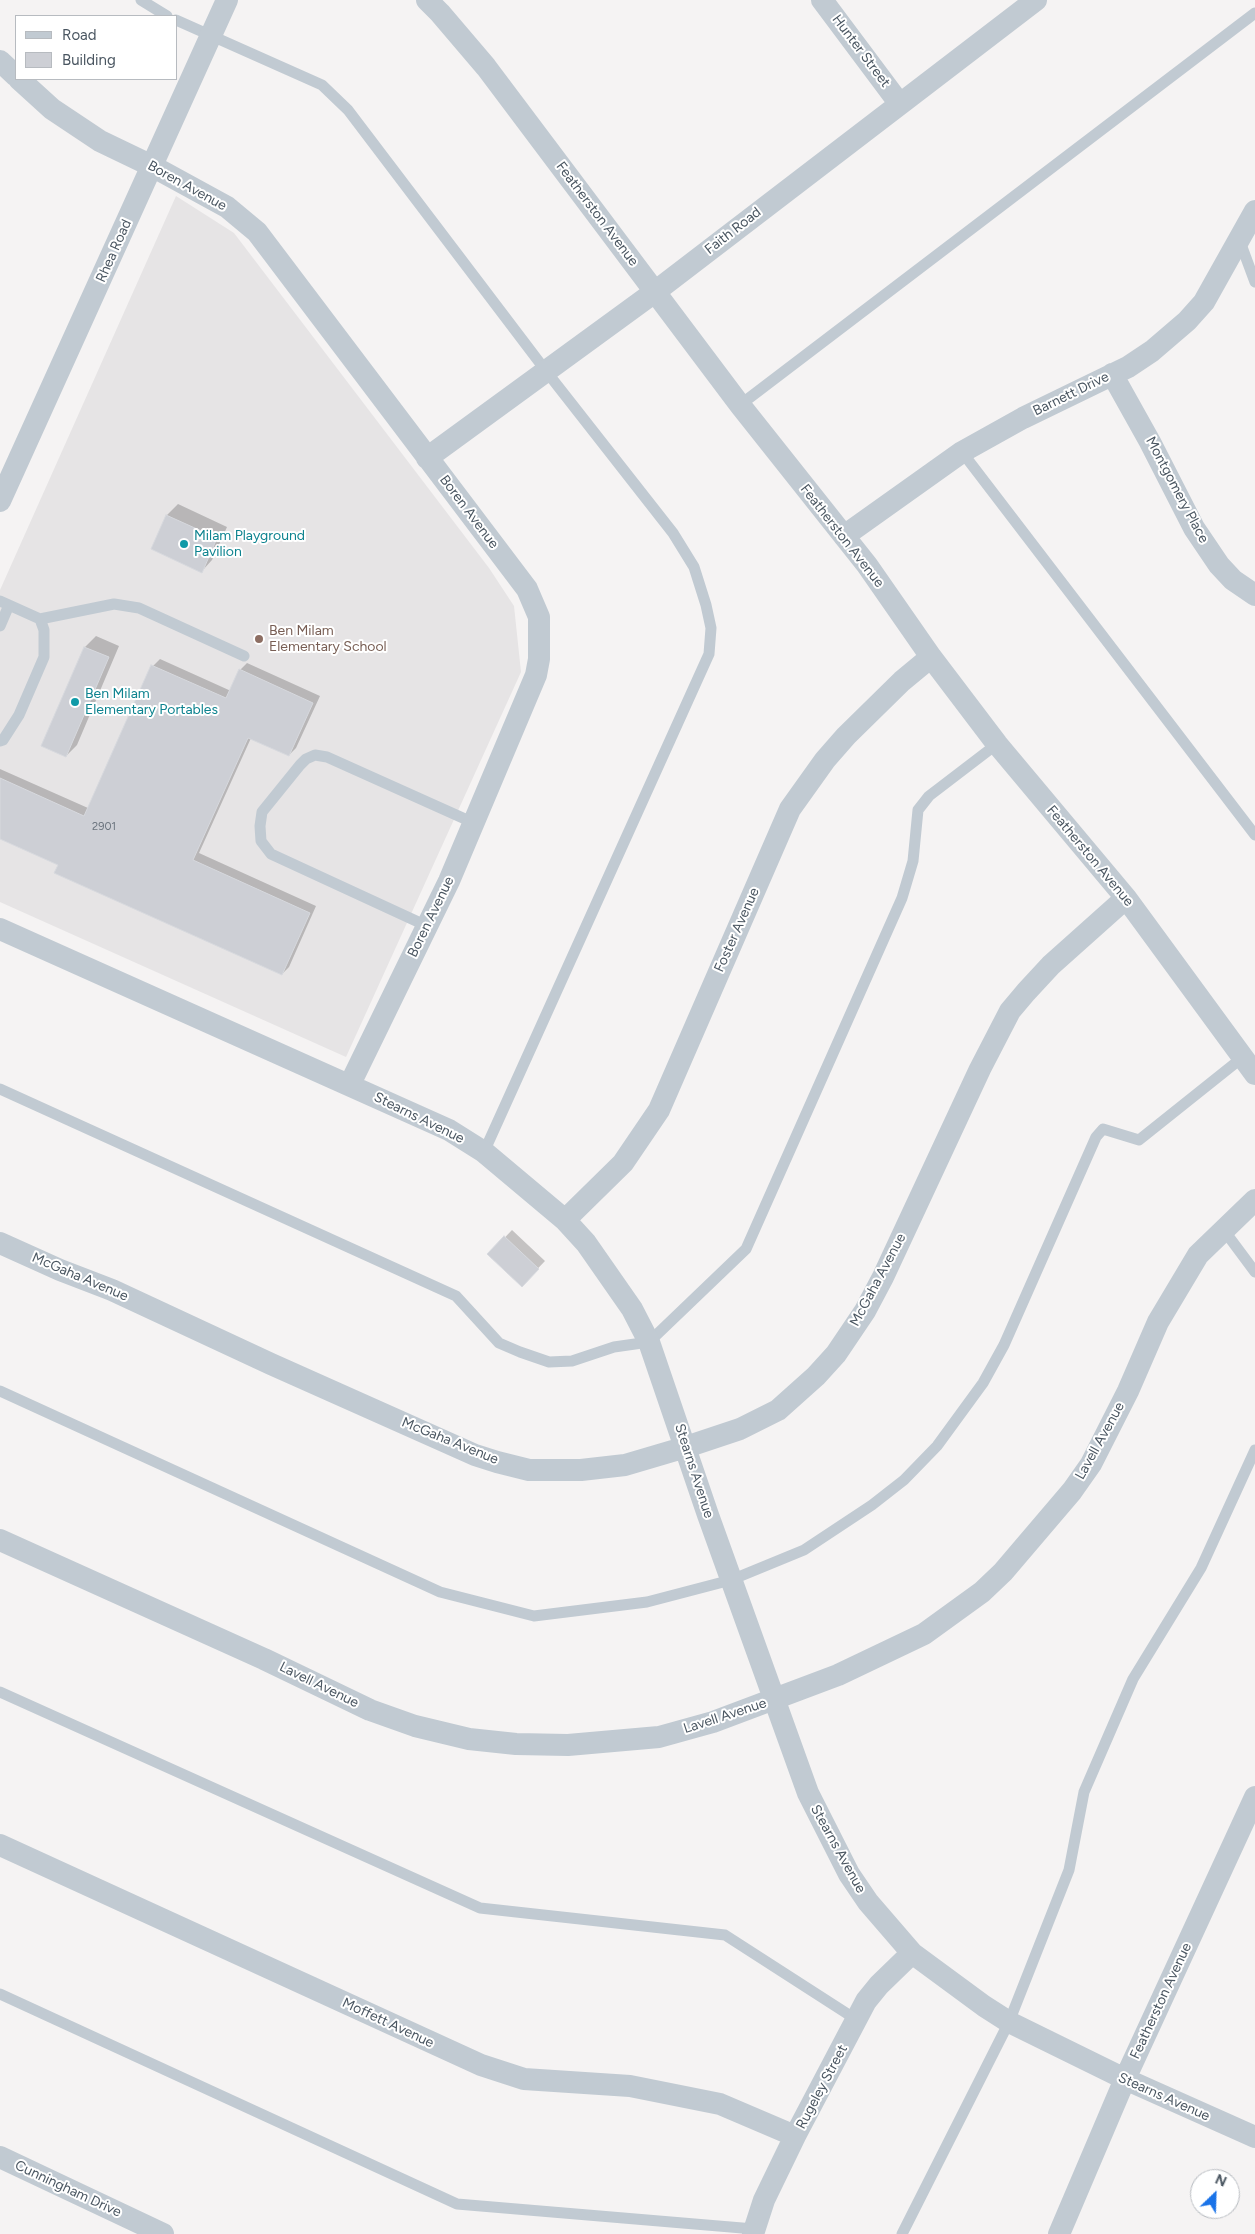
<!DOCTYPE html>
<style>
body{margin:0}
#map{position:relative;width:1255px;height:2234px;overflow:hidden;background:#f5f3f3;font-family:Figtree,sans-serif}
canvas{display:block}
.legend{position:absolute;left:15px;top:15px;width:162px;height:65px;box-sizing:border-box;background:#fff;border:1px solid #b7bbc0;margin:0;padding:6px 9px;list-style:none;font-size:15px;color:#4a5661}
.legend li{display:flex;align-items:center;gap:10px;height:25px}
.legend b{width:25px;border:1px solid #b7bbc0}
.north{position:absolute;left:1190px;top:2169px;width:50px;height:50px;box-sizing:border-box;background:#fff;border:1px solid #b7bbc0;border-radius:50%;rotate:24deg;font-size:14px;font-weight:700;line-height:20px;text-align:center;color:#4a5661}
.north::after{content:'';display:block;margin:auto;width:18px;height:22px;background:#1a73e8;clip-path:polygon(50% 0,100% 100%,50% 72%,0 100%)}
</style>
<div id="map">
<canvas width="1255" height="2234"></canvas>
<ul class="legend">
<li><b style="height:6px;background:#c1cad2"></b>Road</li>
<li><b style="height:14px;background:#cdcfd5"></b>Building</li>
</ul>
<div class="north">N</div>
</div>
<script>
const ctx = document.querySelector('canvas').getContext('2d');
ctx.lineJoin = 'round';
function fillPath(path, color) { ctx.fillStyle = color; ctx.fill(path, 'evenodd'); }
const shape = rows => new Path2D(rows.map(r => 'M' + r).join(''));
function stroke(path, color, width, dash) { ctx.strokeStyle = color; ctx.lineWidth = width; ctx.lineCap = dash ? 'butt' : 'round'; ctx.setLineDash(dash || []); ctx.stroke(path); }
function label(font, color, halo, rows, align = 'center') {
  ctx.font = font + ' Figtree,sans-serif'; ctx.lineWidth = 4; ctx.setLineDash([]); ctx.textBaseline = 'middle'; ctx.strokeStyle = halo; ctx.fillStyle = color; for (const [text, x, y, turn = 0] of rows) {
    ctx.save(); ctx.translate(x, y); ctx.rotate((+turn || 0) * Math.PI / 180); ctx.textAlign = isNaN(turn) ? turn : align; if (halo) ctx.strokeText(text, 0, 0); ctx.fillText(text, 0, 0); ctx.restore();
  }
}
fillPath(shape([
 [176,196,234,233,489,568,514,606,521,672,346,1057,0,902,0,590]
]), '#e6e4e5');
fillPath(shape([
 [178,504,227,527,212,560,202,571,152,548,167,515],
 [96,636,119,646,77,745,66,756,43,746,85,647],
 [160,659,231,691,240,670,247,663,320,696,296,748,289,755,251,738,199,853,316,906,289,967,282,974,59,864,0,838,0,769,88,808,153,666],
 [512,1230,545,1261,522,1285,489,1254]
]), '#0003');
const building = shape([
 [166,515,217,538,202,573,151,549,166,515],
 [84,647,109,657,66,757,41,746,84,647],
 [151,665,226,698,239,669,313,703,289,756,248,738,193,860,310,913,282,975,54,873,58,865,0,839,0,778,84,816,151,665],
 [504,1236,539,1269,522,1287,487,1254,504,1236]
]);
fillPath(building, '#cdcfd5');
stroke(building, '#d7d9de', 1);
stroke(shape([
 [141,0,167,16],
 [176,20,322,85,348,110,546,371,673,533,694,567,706,605,711,628,709,654,484,1152],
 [1239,239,1255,282],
 [740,405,1255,13],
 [962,452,1255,835],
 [0,601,40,619,44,630,44,657,19,715,3,740,0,741],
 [40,619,114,604,139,608,244,656],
 [0,626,9,605],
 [427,926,271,854,261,841,260,826,262,812,300,765,306,759,315,755,327,757,474,823],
 [0,1089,456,1296,499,1343,520,1352,549,1362,572,1361,614,1347,649,1342,746,1249,902,898,913,861,918,810,929,796,997,744],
 [1223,1229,1255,1272],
 [0,1391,440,1592,534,1616,647,1602,731,1580,804,1550,872,1505,904,1480,937,1446,983,1383,1004,1345,1096,1137,1103,1129,1139,1140,1243,1057],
 [0,1692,480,1908,725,1935,857,2020],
 [0,1994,457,2204,754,2229],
 [902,2234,1009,2022,1069,1870,1084,1792,1133,1679,1201,1568,1255,1450]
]), '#c1cad2', 11);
stroke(shape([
 [427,0,440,13,486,67,740,405,867,565,931,657,997,744,1126,898,1255,1074],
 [822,0,899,103],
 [0,61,16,76],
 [19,79,52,109,100,141,152,166,227,207,257,232,527,589,539,617,539,659,536,675,449,881,350,1084],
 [1112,374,1150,442,1194,528,1219,565,1233,580,1255,595],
 [427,458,656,291,1036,0],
 [0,501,227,0],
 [844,536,962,452,1023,418,1128,367,1152,351,1187,321,1204,302,1255,211],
 [0,929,449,1130,484,1152,565,1220,586,1243,632,1309,649,1342,708,1515,808,1793,849,1874,868,1902,912,1953,984,2006,1009,2022,1125,2079,1255,2137],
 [565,1220,623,1163,659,1110,790,809,825,760,846,736,902,681,931,657],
 [0,1243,60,1270,112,1290,271,1364,475,1455,497,1462,529,1470,581,1470,625,1465,686,1447,740,1429,778,1410,816,1376,836,1354,865,1311,883,1277,980,1069,1010,1011,1026,992,1051,965,1126,898],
 [0,1540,264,1659,370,1710,415,1726,469,1739,516,1744,568,1745,659,1737,713,1722,838,1675,924,1634,982,1592,1003,1572,1072,1491,1091,1464,1128,1391,1158,1322,1198,1255,1255,1200],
 [0,1845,481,2065,524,2079,630,2086,720,2104,795,2136],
 [0,2157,163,2234],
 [753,2234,764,2200,795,2136,866,2001,879,1985,912,1953],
 [1059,2234,1125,2079,1255,1797]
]), '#c1cad2', 22);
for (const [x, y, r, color] of [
 [184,544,5,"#0f9aa8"],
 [259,639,5,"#8d6e63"],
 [75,702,5,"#0f9aa8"]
]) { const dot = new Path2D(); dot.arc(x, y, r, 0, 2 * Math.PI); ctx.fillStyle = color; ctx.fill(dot); stroke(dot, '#fff', 2); }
label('11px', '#6b747e', null, [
 ["2901",104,827]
]);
label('14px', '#4a5661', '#fff', [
 ["Hunter Street",861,51,53],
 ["Boren Avenue",187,186,29],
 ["Featherston Avenue",597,214,53],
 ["Faith Road",733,231,-38],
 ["Rhea Road",114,251,-66],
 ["Barnett Drive",1071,394,-26],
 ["Montgomery Place",1177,490,62],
 ["Boren Avenue",469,512,53],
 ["Featherston Avenue",842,536,52],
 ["Featherston Avenue",1090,856,50],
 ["Boren Avenue",431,917,-64],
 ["Foster Avenue",737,930,-66],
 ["Stearns Avenue",419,1118,26],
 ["McGaha Avenue",80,1277,23],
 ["McGaha Avenue",878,1280,-62],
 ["McGaha Avenue",450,1441,22],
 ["Lavell Avenue",1100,1441,-61],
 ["Stearns Avenue",694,1471,72],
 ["Lavell Avenue",319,1685,26],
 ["Lavell Avenue",725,1716,-18],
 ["Stearns Avenue",838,1849,61],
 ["Featherston Avenue",1161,2001,-65],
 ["Moffett Avenue",388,2023,25],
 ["Rugeley Street",822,2087,-62],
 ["Stearns Avenue",1164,2097,24],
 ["Cunningham Drive",68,2189,25]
]);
label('14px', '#0d838f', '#fff', [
 ["Milam Playground",194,536],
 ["Pavilion",194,552],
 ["Ben Milam",85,694],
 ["Elementary Portables",85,710]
], 'left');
label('14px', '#785e54', '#fff', [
 ["Ben Milam",269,631],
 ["Elementary School",269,647]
], 'left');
</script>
